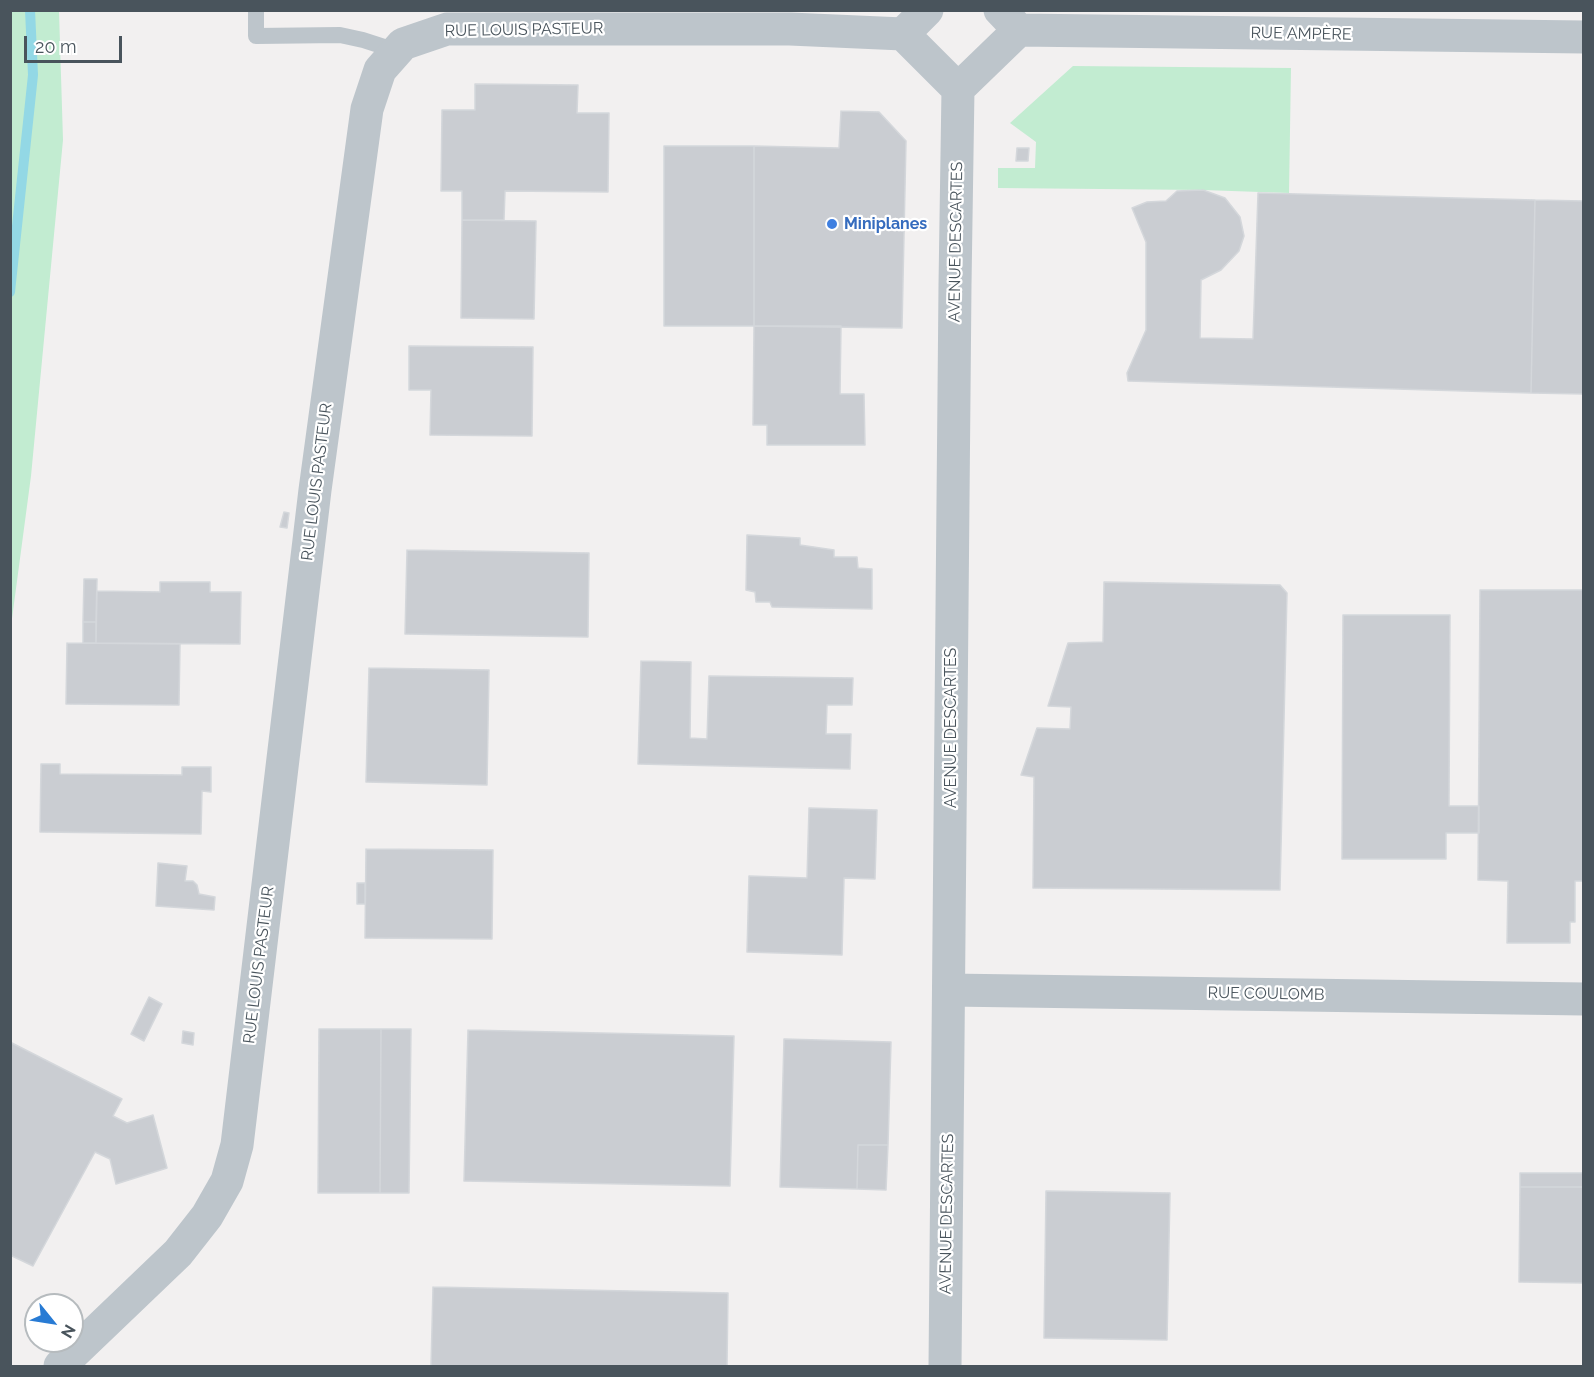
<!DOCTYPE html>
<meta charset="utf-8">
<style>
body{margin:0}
#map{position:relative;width:1594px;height:1377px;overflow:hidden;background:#f2f0f0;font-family:Raleway,sans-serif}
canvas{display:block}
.frame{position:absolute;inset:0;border:12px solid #49545c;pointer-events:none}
.north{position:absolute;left:24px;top:1293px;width:60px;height:60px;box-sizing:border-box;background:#fff;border:2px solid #b6bbbe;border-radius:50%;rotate:120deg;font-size:16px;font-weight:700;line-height:24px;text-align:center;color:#49545c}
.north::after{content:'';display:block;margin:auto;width:21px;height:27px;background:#287bd4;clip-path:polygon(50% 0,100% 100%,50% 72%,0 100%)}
.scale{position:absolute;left:24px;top:36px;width:98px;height:27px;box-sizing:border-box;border:3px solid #49545c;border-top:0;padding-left:8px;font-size:18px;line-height:21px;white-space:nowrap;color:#49545c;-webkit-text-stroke:4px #fff;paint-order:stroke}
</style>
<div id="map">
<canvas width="1594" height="1377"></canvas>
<div class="frame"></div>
<div class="north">N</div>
<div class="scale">20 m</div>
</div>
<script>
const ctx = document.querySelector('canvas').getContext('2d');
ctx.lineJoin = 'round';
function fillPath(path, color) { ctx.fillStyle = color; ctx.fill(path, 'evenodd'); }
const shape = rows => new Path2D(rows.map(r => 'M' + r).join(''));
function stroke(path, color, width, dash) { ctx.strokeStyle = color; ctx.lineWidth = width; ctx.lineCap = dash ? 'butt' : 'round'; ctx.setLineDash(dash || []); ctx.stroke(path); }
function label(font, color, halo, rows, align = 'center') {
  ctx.font = font + ' Raleway,sans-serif'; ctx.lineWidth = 4.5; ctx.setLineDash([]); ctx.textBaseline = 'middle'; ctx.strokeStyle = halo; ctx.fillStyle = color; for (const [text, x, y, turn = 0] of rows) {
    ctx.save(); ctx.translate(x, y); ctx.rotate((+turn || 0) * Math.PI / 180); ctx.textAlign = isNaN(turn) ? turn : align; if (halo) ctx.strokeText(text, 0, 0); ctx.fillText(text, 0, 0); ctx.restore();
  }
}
fillPath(shape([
 [11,10,59,11,63,140,31,476,11,626],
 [1073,66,1291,68,1289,193,1203,190,998,188,998,168,1035,168,1036,142,1010,123]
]), '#c2ecd1');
stroke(shape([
 [10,292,33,75,30,10]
]), '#93d8e5', 10);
const building = shape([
 [475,84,578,85,577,113,609,113,608,192,505,191,504,220,462,220,462,191,441,191,442,110,475,110,475,84],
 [841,111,879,112,906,141,902,328,754,326,754,146,839,148,841,111],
 [664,146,754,146,754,326,664,326,664,146],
 [1017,148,1029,148,1028,161,1016,161,1017,148],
 [1203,190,1225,198,1240,217,1244,236,1239,251,1221,270,1201,280,1200,338,1253,339,1258,193,1535,200,1531,393,1128,381,1127,373,1146,330,1146,242,1132,208,1147,202,1166,201,1177,191,1203,190],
 [1535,200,1584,201,1584,394,1531,393,1535,200],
 [462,220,536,221,534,319,461,318,462,220],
 [754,326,841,326,840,394,864,394,865,445,767,445,767,425,753,425,754,326],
 [409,346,533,347,532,436,430,435,431,390,409,390,409,346],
 [284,512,289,513,287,528,280,527,284,512],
 [747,535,800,538,800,545,834,550,834,557,857,557,858,568,872,569,872,609,772,607,770,602,756,602,755,592,746,590,747,535],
 [407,550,589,553,588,637,405,634,407,550],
 [84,579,97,579,96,622,83,622,84,579],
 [160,582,210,582,210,592,241,592,240,644,96,643,97,591,160,592,160,582],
 [1104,582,1280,585,1287,593,1280,890,1033,888,1034,777,1021,775,1037,728,1070,729,1071,707,1048,706,1068,643,1103,642,1104,582],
 [1480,590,1584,590,1584,881,1575,881,1575,922,1570,922,1570,943,1507,943,1508,881,1478,880,1480,590],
 [1343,615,1450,615,1449,806,1479,806,1479,833,1446,833,1446,859,1342,859,1343,615],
 [83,622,96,622,96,643,83,643,83,622],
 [67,643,180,644,179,705,66,704,67,643],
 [641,661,691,662,690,738,707,739,709,676,853,678,852,705,827,705,826,734,851,734,850,769,638,764,641,661],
 [369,668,489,670,487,785,366,782,369,668],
 [41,764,60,764,60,774,182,775,182,767,211,767,211,792,202,791,201,834,40,832,41,764],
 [809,808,877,810,875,879,844,878,842,955,747,952,749,876,807,878,809,808],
 [366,849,493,850,492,939,365,938,366,849],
 [158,863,187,866,185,881,193,881,197,885,199,894,215,897,214,910,156,906,158,863],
 [357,883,365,883,365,904,357,904,357,883],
 [149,997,162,1004,144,1041,131,1034,149,997],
 [319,1029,381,1029,380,1193,318,1193,319,1029],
 [381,1029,411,1029,409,1193,380,1193,381,1029],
 [468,1030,734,1036,730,1186,464,1181,468,1030],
 [183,1031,194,1033,193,1045,182,1043,183,1031],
 [784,1039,891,1042,888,1145,858,1145,857,1189,780,1187,784,1039],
 [10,1042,122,1099,113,1116,127,1123,153,1115,167,1168,116,1184,110,1159,95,1152,33,1266,10,1255,10,1042],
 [858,1145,888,1145,886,1190,857,1189,858,1145],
 [1520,1173,1584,1173,1584,1187,1520,1187,1520,1173],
 [1520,1187,1584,1187,1584,1283,1519,1282,1520,1187],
 [1046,1191,1170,1193,1167,1340,1044,1338,1046,1191],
 [433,1287,728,1293,727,1366,431,1366,433,1287]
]);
fillPath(building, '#cacdd2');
stroke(building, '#d4d7db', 1.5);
stroke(shape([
 [256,10,256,36,340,35,363,40,397,51]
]), '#bdc5cb', 16);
stroke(shape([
 [927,10,903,34,958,89,1019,30,1000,10],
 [1019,30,1584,37],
 [949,990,1584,999],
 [60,1366,178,1253,207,1216,227,1181,237,1145,315,490,367,109,380,70,403,44,447,29,790,29,903,34],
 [945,1366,955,285,958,89]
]), '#bdc5cb', 33);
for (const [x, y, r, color] of [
 [832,224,6,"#3f7fe0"]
]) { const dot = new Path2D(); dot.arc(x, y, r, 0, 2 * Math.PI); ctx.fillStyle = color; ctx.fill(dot); stroke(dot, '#fff', 2); }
label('16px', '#49545c', '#fff', [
 ["RUE LOUIS PASTEUR",524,30,-1],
 ["RUE AMPÈRE",1301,34,1],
 ["AVENUE DESCARTES",956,242,-89],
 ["RUE LOUIS PASTEUR",317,482,-83],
 ["AVENUE DESCARTES",951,728,-90],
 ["RUE LOUIS PASTEUR",259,965,-83],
 ["RUE COULOMB",1266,994,1],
 ["AVENUE DESCARTES",947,1214,-89]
]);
label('bold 16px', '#366cbe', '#fff', [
 ["Miniplanes",844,224]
], 'left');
</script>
